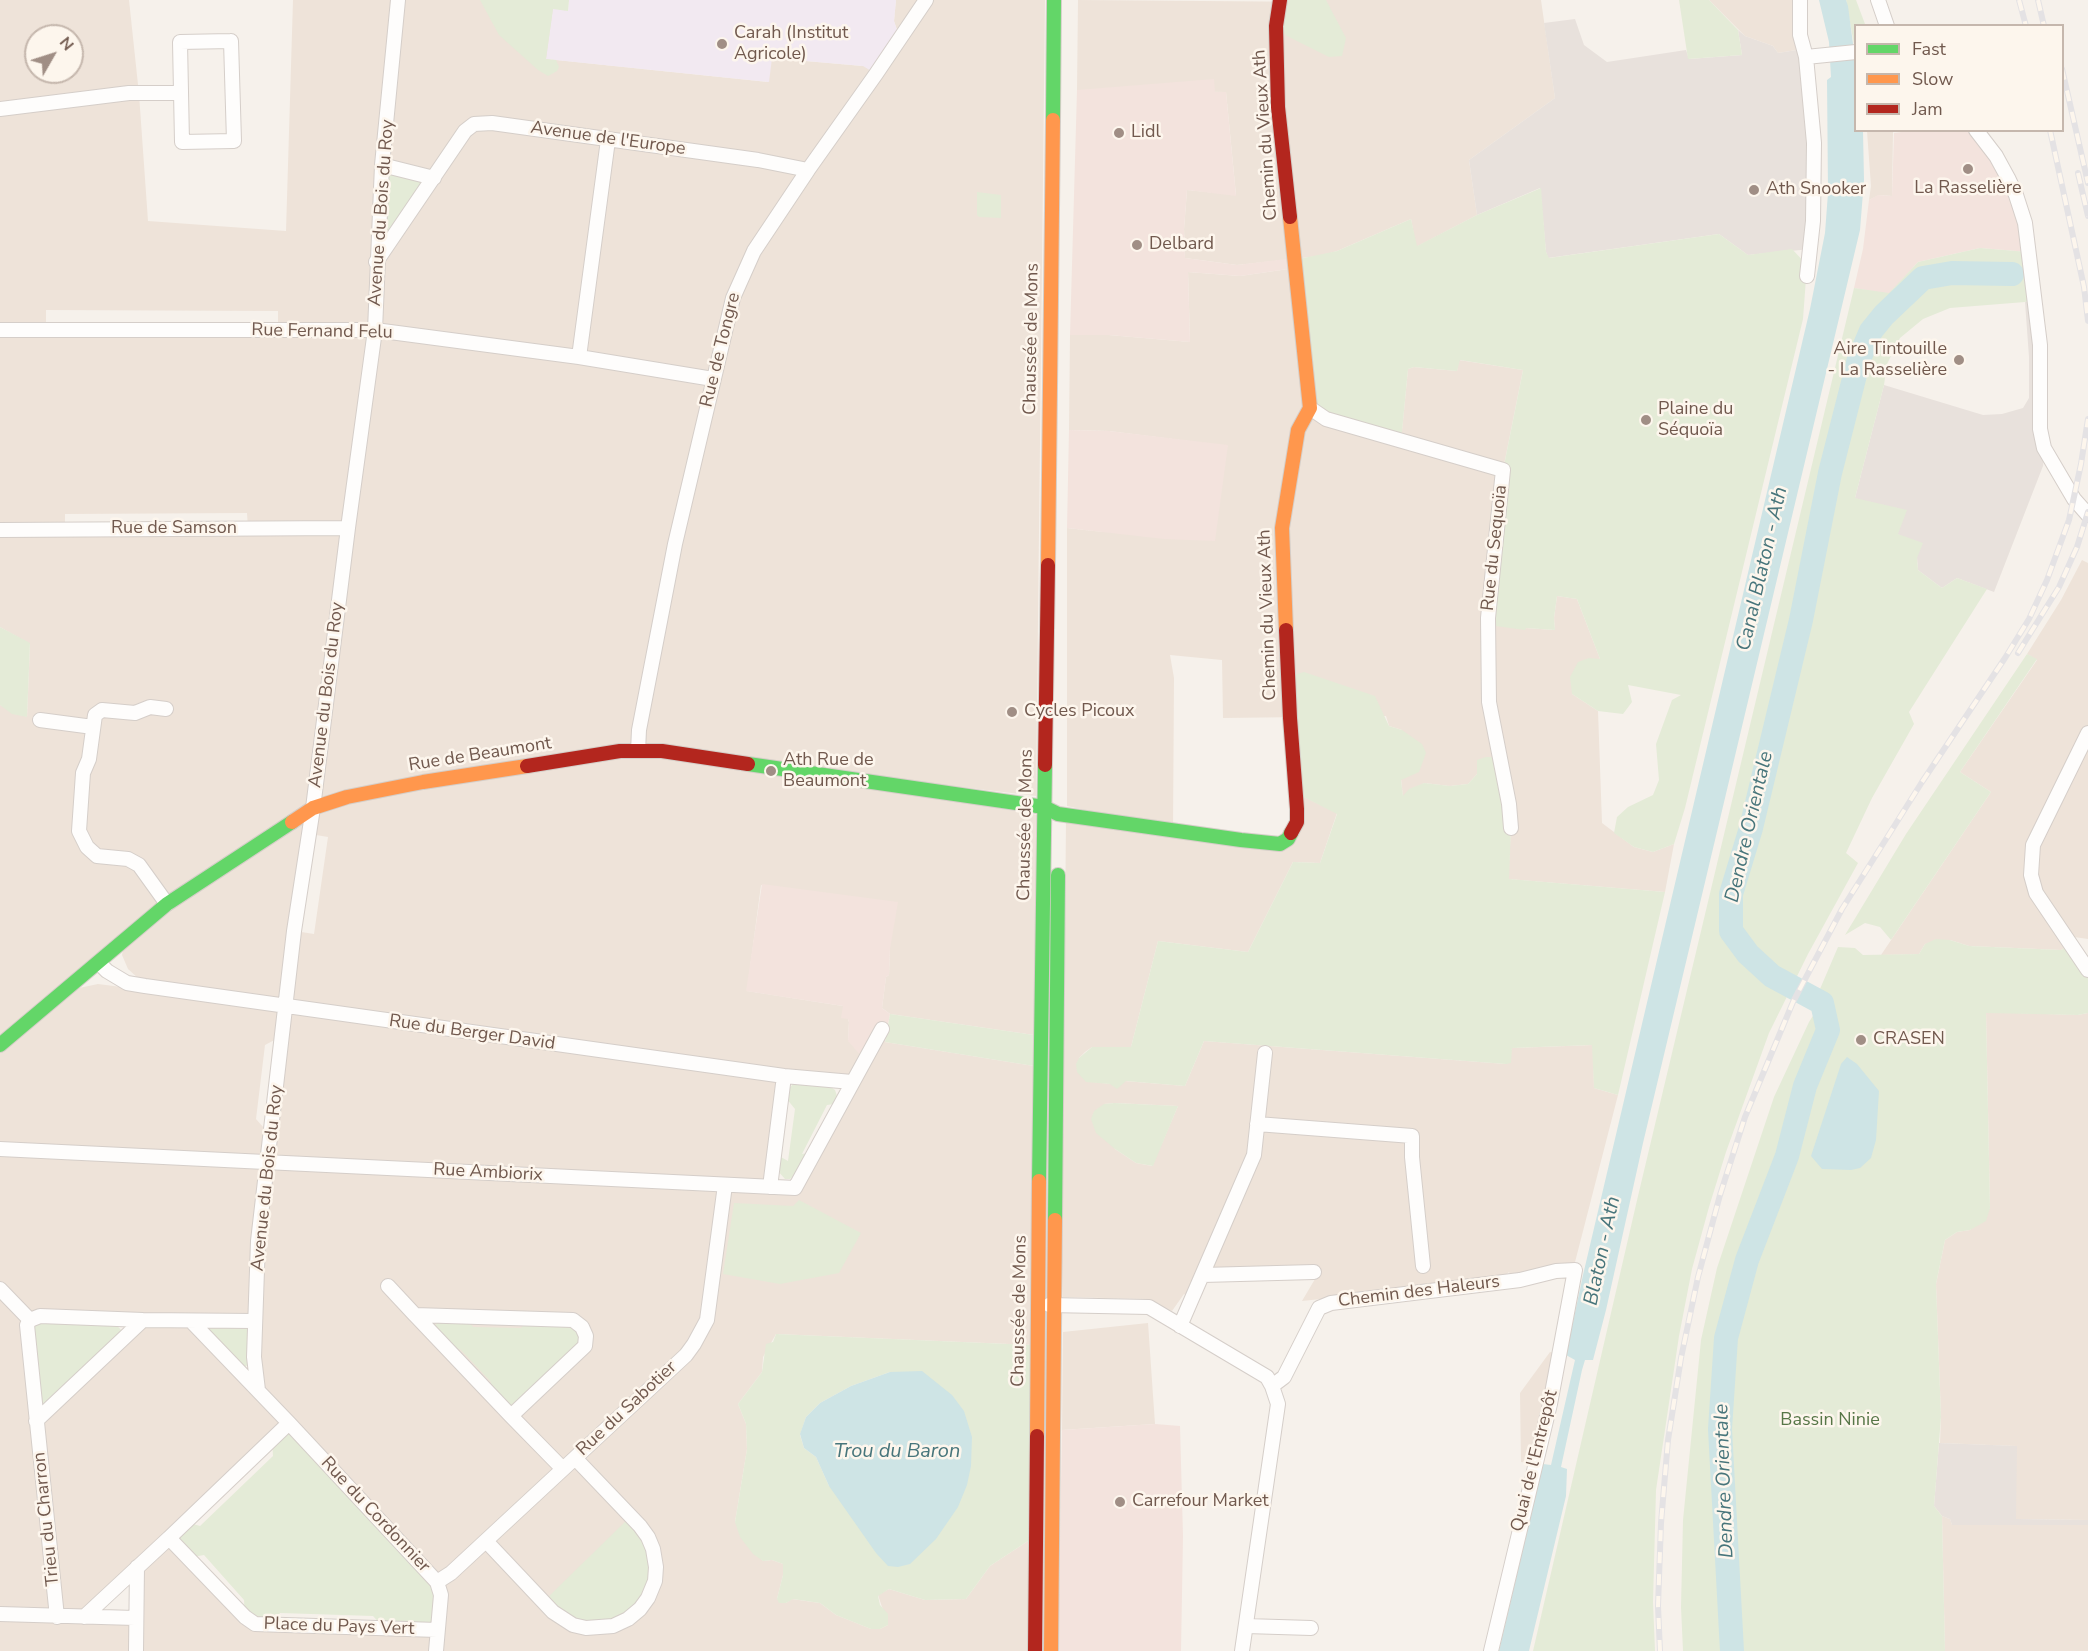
<!DOCTYPE html>
<meta charset="utf-8">
<style>
body{margin:0}
#map{position:relative;width:2088px;height:1651px;overflow:hidden;background:#f6f1eb;font-family:"Nunito Sans",sans-serif}
canvas{display:block}
.legend{position:absolute;left:1854px;top:24px;width:210px;height:108px;box-sizing:border-box;background:#fdf6ed;border:2px solid #c5b7ad;margin:0;padding:8px 10px;list-style:none;font-size:18px;color:#71594e}
.legend li{display:flex;align-items:center;gap:12px;height:30px}
.legend b{width:30px;border:2px solid #c5b7ad}
.north{position:absolute;left:24px;top:24px;width:60px;height:60px;box-sizing:border-box;background:#fdf6ed;border:2px solid #c5b7ad;border-radius:50%;rotate:51deg;font-size:16px;font-weight:700;line-height:24px;text-align:center;color:#71594e}
.north::after{content:'';display:block;margin:auto;width:21px;height:27px;background:#a08e85;clip-path:polygon(50% 0,100% 100%,50% 72%,0 100%)}
</style>
<div id="map">
<canvas width="2088" height="1651"></canvas>
<ul class="legend">
<li><b style="height:8px;background:#63d668"></b>Fast</li>
<li><b style="height:8px;background:#ff974d"></b>Slow</li>
<li><b style="height:8px;background:#b3261e"></b>Jam</li>
</ul>
<div class="north">N</div>
</div>
<script>
const ctx = document.querySelector('canvas').getContext('2d');
ctx.lineJoin = 'round';
function fillPath(path, color) { ctx.fillStyle = color; ctx.fill(path, 'evenodd'); }
const shape = rows => new Path2D(rows.map(r => 'M' + r).join(''));
function stroke(path, color, width, dash) { ctx.strokeStyle = color; ctx.lineWidth = width; ctx.lineCap = dash ? 'butt' : 'round'; ctx.setLineDash(dash || []); ctx.stroke(path); }
function label(font, color, halo, rows, align = 'center') {
  ctx.font = font + ' "Nunito Sans",sans-serif'; ctx.lineWidth = 5; ctx.setLineDash([]); ctx.textBaseline = 'middle'; ctx.strokeStyle = halo; ctx.fillStyle = color; for (const [text, x, y, turn = 0] of rows) {
    ctx.save(); ctx.translate(x, y); ctx.rotate((+turn || 0) * Math.PI / 180); ctx.textAlign = isNaN(turn) ? turn : align; if (halo) ctx.strokeText(text, 0, 0); ctx.fillText(text, 0, 0); ctx.restore();
  }
}
fillPath(shape([
 [0,0,129,0,139,94,148,221,286,231,293,0,569,0,547,59,768,82,771,58,863,66,900,39,894,21,896,0,1045,0,1036,796,679,753,1038,815,1034,1035,890,1014,882,1008,886,977,889,975,890,949,761,885,747,991,843,1006,849,1022,848,1041,887,1030,885,1042,1034,1066,1032,1345,776,1334,763,1357,762,1372,738,1404,746,1424,747,1449,735,1522,763,1561,772,1560,783,1564,783,1575,777,1599,786,1603,792,1599,820,1603,836,1615,871,1629,880,1629,888,1625,878,1595,889,1589,925,1600,966,1599,990,1566,1028,1541,1028,1651,0,1651,0,705,27,717,30,644,0,627],
 [36,36,72,36,72,72,36,72],
 [46,310,278,311,278,330,46,329],
 [247,513,248,528,65,525,65,514],
 [310,834,328,837,314,934,295,931],
 [123,950,122,955,128,969,139,979,145,990,98,984,79,988],
 [282,1036,271,1136,256,1119,265,1045],
 [784,1076,852,1083,795,1188,770,1187],
 [30,1320,142,1321,36,1420],
 [254,1321,258,1389,192,1322],
 [290,1423,437,1630,244,1617,169,1538],
 [137,1568,135,1618,85,1616],
 [1078,0,1326,2,1326,0,1541,0,1555,98,1469,160,1477,215,1416,247,1411,219,1337,251,1320,256,1237,265,1185,258,1184,229,1187,190,1236,195,1226,92,1077,90],
 [1709,0,1799,0,1803,49,1778,53,1773,46,1745,36],
 [1867,131,1893,131,1892,196,1879,195,1869,200,1871,186],
 [1295,268,1401,441,1408,369,1414,367,1457,371,1459,360,1523,370,1503,470,1525,628,1555,630,1554,618,1557,596,1577,599,1600,659,1572,694,1598,711,1602,823,1634,847,1653,852,1674,844,1665,892,1508,879,1511,828,1477,774,1468,784,1450,786,1424,783,1403,797,1401,779,1402,730,1389,726,1386,716,1223,718,1222,660,1170,655,1174,678,1173,830,1288,839,1296,793,1337,813,1320,863,1293,862,1248,952,1158,941,1131,1047,1092,1047,1085,1052,1079,1058,1086,1081,1110,1084,1125,1081,1185,1086,1204,1041,1506,1064,1512,1048,1593,1045,1594,1088,1618,1095,1574,1266,1513,1280,1509,1272,1500,1280,1302,1301,1315,1279,1207,1278,1197,1303,1184,1294,1172,1311,1147,1299,1063,1297,1062,1263,1066,819,1166,828,1067,806,1067,528,1104,532,1228,446,1109,431,1069,430,1070,335,1109,335,1190,342,1188,272,1240,276],
 [1114,1103,1178,1106,1152,1166,1136,1163,1115,1149,1104,1104],
 [2082,560,2088,563,2088,939,2074,937,2071,945,2061,950,1969,946,1950,940,1925,944,1919,954,1881,955,1991,792,1960,772,2037,660,2027,654,2061,600],
 [1986,1012,2078,1015,2088,1013,2088,1520,2016,1519,2016,1446,1940,1443,1941,1417,1936,1284,1945,1240,1957,1232,1970,1230,1990,1208],
 [1148,1323,1155,1424,1062,1430,1063,1332],
 [1550,1352,1562,1354,1536,1464,1521,1462,1520,1393],
 [1942,1516,1950,1519,1952,1525,2088,1525,2088,1651,1945,1651]
]), '#eee3d9');
fillPath(shape([
 [1214,79,1215,92,1226,92,1236,196,1187,190,1184,229,1185,258,1237,265,1294,258,1295,268,1240,276,1188,272,1190,342,1109,335,1070,335,1077,90],
 [1916,130,1975,131,2008,178,2028,252,1980,248,1918,262,1889,294,1854,288,1863,249,1869,200,1878,195,1892,196,1894,133],
 [1069,430,1109,431,1228,445,1215,541,1164,539,1067,528],
 [762,884,898,902,890,949,889,975,886,977,882,1008,890,1014,887,1030,861,1056,848,1041,849,1022,848,1019,841,1018,843,1006,746,991],
 [1155,1424,1180,1426,1183,1536,1181,1651,1058,1651,1062,1430]
]), '#f3e3dd');
fillPath(shape([
 [1575,19,1584,45,1607,62,1686,50,1689,59,1742,55,1738,30,1745,36,1773,46,1778,53,1803,49,1806,57,1811,249,1748,255,1719,234,1548,258,1546,252,1540,188,1477,215,1469,160,1555,98,1544,23],
 [2034,299,2044,458,2043,466,1994,592,1957,578,1942,588,1918,570,1917,558,1898,534,1855,498,1884,385,1983,415,2002,414,2023,408,2029,398,2029,357,2025,302],
 [1939,1443,2017,1446,2016,1519,2088,1520,2088,1525,1952,1525,1950,1519,1942,1516,1934,1506]
]), '#e8e1dc');
fillPath(shape([
 [569,0,896,0,894,21,900,39,876,74,863,66,772,58,769,82,546,59,553,8,568,11]
]), '#f2e9f1');
fillPath(shape([
 [480,0,569,0,568,11,553,9,546,59,556,60,559,67,557,71,548,76,538,70,499,35],
 [1280,0,1326,0,1346,38,1342,56,1329,57,1287,36,1276,26],
 [1679,0,1709,0,1738,30,1742,55,1688,59],
 [1846,0,1856,0,1865,24,1869,25,1856,26,1855,50],
 [382,165,434,178,376,262],
 [1541,188,1546,252,1549,258,1719,234,1748,255,1792,249,1807,265,1803,319,1685,808,1674,844,1653,852,1634,847,1614,833,1617,817,1628,807,1653,795,1659,780,1656,744,1672,700,1681,695,1628,685,1632,702,1623,714,1598,711,1572,694,1570,677,1578,662,1589,658,1600,659,1577,599,1557,596,1554,618,1555,630,1526,628,1525,630,1488,625,1503,470,1523,370,1460,360,1457,371,1414,367,1408,369,1401,442,1317,415,1294,260,1337,251,1411,219,1417,246,1477,215],
 [977,192,1001,195,1001,218,979,217,977,215],
 [1980,248,2028,252,2034,299,2025,302,1950,308,1923,319,1900,338,1887,364,1884,385,1855,498,1907,510,1898,534,1923,543,1917,558,1918,570,1942,588,1957,578,1987,589,1909,712,1914,724,1872,798,1846,853,1858,863,1808,954,1769,1033,1726,1152,1709,1207,1692,1269,1679,1336,1656,1490,1653,1602,1655,1651,1533,1651,1638,1196,1854,288,1889,293,1918,262],
 [0,627,30,643,27,717,12,714,0,705],
 [2027,654,2037,659,1960,772,1991,792,1891,940,1880,927,1865,923,1845,935,1906,834],
 [1304,672,1375,696,1389,726,1402,730,1422,744,1426,753,1419,772,1401,780,1403,796,1409,789,1424,783,1450,786,1468,784,1477,774,1477,760,1486,757,1493,757,1511,828,1509,879,1665,892,1618,1095,1594,1088,1592,1045,1512,1048,1511,1063,1506,1064,1204,1041,1185,1086,1126,1081,1117,1089,1110,1084,1086,1082,1077,1072,1076,1064,1079,1058,1092,1047,1131,1047,1158,941,1248,952,1293,862,1320,863,1337,814,1296,793,1288,683,1297,674],
 [1936,939,1950,940,1969,946,2061,950,2071,945,2088,970,2088,1013,2078,1015,1986,1013,1990,1208,1986,1221,1970,1230,1957,1232,1945,1240,1936,1284,1941,1417,1934,1506,1942,1516,1945,1651,1683,1651,1681,1607,1683,1520,1701,1340,1717,1268,1774,1097,1809,1022,1821,1003,1820,989,1838,947,1855,948,1863,955,1919,954,1925,944],
 [890,1014,1034,1035,1034,1066,885,1042],
 [801,1082,829,1086,835,1090,837,1096,834,1104,827,1105,802,1154,808,1153,798,1172,790,1179,785,1179,777,1170,779,1156,788,1161,795,1109,786,1098,787,1091,793,1084],
 [1114,1103,1178,1106,1153,1166,1136,1163,1115,1149,1096,1133,1091,1119,1094,1111,1104,1104],
 [799,1200,861,1233,839,1273,780,1284,723,1274,734,1203,793,1206],
 [465,1316,473,1327,521,1328,530,1318,573,1320,586,1336,511,1416,485,1388,491,1382,460,1349,453,1354,435,1327,437,1322],
 [30,1320,115,1323,121,1330,123,1338,46,1405,38,1400],
 [205,1321,238,1321,254,1332,254,1363,238,1369,201,1332],
 [776,1334,1032,1345,1028,1541,990,1566,966,1599,925,1600,889,1589,878,1596,880,1605,888,1614,888,1625,880,1629,871,1629,836,1615,820,1603,793,1599,786,1603,779,1603,777,1599,783,1575,783,1564,772,1560,763,1561,753,1554,740,1537,735,1522,747,1449,746,1424,738,1404,762,1372,766,1344,773,1342],
 [890,1372,829,1486,816,1457,804,1448,800,1435,806,1417,820,1403,851,1386],
 [289,1423,437,1582,437,1630,384,1628,373,1616,280,1613,271,1626,245,1617,244,1600,204,1555,187,1558,169,1538,186,1522,200,1526,273,1456,272,1440],
 [631,1516,656,1567,640,1609,586,1628,543,1602]
]), '#e4ebd7');
fillPath(shape([
 [1819,0,1846,0,1848,6,1855,59,1856,130,1863,131,1864,180,1860,230,1643,1143,1606,1310,1593,1360,1585,1360,1582,1370,1561,1467,1567,1469,1566,1496,1529,1651,1499,1651,1543,1464,1551,1465,1575,1360,1566,1355,1583,1275,1810,309,1825,233,1828,193,1827,80,1831,77,1829,42],
 [1847,1057,1857,1064,1879,1091,1876,1140,1871,1158,1860,1168,1851,1170,1822,1169,1811,1156,1841,1064],
 [922,1371,952,1395,964,1411,972,1437,971,1466,967,1485,958,1507,936,1539,910,1564,898,1567,888,1566,876,1553,829,1486,816,1457,804,1448,800,1434,806,1417,820,1403,851,1386,890,1372]
]), '#cee4e5');
stroke(shape([
 [1732,1651,1720,1429,1726,1338,1747,1260,1787,1156,1805,1086,1828,1030,1822,1003,1772,976,1748,954,1731,931,1731,894,1751,828,1801,620,1830,473,1859,359,1871,331,1884,315,1923,278,1952,273,2012,274]
]), '#cee4e5', 24);
const street = shape([
 [1800,0,1800,35,1806,57,1814,143,1813,221,1807,276],
 [1878,0,1887,26],
 [231,41,234,141,182,142,180,42,231,41],
 [1806,57,1856,52],
 [0,109,129,93,181,93],
 [1976,130,1996,156,2008,178,2016,195,2025,223,2040,345,2040,429,2044,448,2074,499,2088,515],
 [382,165,434,178],
 [376,262,465,131,474,124,492,123,758,160,808,170],
 [0,330,375,330,579,357,713,379],
 [579,357,608,140],
 [1310,408,1326,419,1503,470,1488,618,1489,702,1509,804,1511,828],
 [0,530,348,528],
 [166,709,150,707,135,713,102,710,95,715,89,759,83,773,79,831,87,847,97,856,128,859,139,865,167,904],
 [40,720,93,727],
 [2088,733,2033,845,2031,875,2036,893,2088,970],
 [638,751,639,730,675,544,733,298,754,251,808,170,876,74,926,0],
 [99,963,107,971,127,983,145,986,784,1076,852,1082],
 [1257,1124,1412,1136,1412,1157,1423,1266],
 [0,1149,795,1188,882,1029],
 [770,1187,784,1076],
 [1203,1275,1314,1272],
 [388,1286,415,1315],
 [0,1289,30,1320],
 [1049,1305,1149,1307,1267,1377,1272,1386,1278,1404,1242,1651],
 [191,1321,289,1423,437,1582,441,1595,436,1651],
 [1180,1326,1254,1155,1265,1053],
 [1272,1386,1284,1377,1319,1308,1331,1303,1520,1280,1556,1271,1575,1270,1550,1404,1491,1651],
 [258,1390,254,1357,258,1241,294,931,313,808,348,528,375,330,382,165,398,0],
 [511,1416,585,1346,586,1336,582,1327,573,1320,415,1315,511,1416,563,1469],
 [36,1421,143,1320],
 [169,1538,289,1423],
 [486,1541,553,1612,573,1625,586,1628,613,1626,628,1619,640,1609,648,1598,655,1581,656,1567,653,1549,648,1537,640,1526,575,1458],
 [437,1582,451,1573,686,1355,694,1344,707,1320,725,1185],
 [0,1614,135,1618],
 [57,1617,27,1325,30,1320,40,1316,143,1320,254,1321],
 [84,1617,169,1538,245,1617,255,1624,437,1630],
 [1246,1626,1311,1628],
 [136,1651,137,1567]
]);
const fast = shape([
 [1053,120,1054,0],
 [748,764,1044,807,1058,814,1241,840,1280,844,1288,839,1291,833],
 [0,1045,167,904,292,822],
 [1039,1181,1045,765],
 [1055,1220,1058,875]
]);
const slow = shape([
 [1048,565,1053,120],
 [1286,630,1282,528,1298,430,1310,408,1290,217],
 [292,822,313,808,347,797,423,782,527,766],
 [1037,1436,1039,1181],
 [1051,1651,1055,1220]
]);
const jam = shape([
 [1280,0,1276,26,1278,107,1290,217],
 [1286,630,1290,718,1297,809,1297,822,1291,833],
 [1045,765,1048,565],
 [527,766,620,751,662,751,748,764],
 [1035,1651,1037,1436]
]);
stroke(street, '#d5cec9', 16);
stroke(fast, '#d5cec8', 16);
stroke(slow, '#d5cec8', 16);
stroke(jam, '#d5cec8', 16);
stroke(street, '#fefdfc', 14);
stroke(fast, '#63d668', 14);
stroke(slow, '#ff974d', 14);
stroke(jam, '#b3261e', 14);
const rail = shape([
 [2019,0,2026,26],
 [2038,0,2044,26],
 [2062,69,2088,183],
 [2050,130,2084,287,2088,321],
 [2078,173,2088,216],
 [2018,653,2059,587,2077,547,2088,512],
 [1660,1651,1658,1606,1661,1523,1668,1440,1681,1358,1698,1277,1720,1195,1745,1117,1793,1002,1842,909,1922,782,2005,658,2029,619,2047,580,2069,520,2081,464,2088,419]
]);
stroke(rail, '#e4e2e4', 6);
stroke(rail, '#fdf6ed', 4, [11]);
for (const [x, y, r, color] of [
 [722,44,6,"#a08e85"],
 [1119,133,6,"#a08e85"],
 [1968,169,6,"#a08e85"],
 [1754,190,6,"#a08e85"],
 [1137,245,6,"#a08e85"],
 [1959,360,6,"#a08e85"],
 [1646,420,6,"#a08e85"],
 [1012,712,6,"#a08e85"],
 [771,771,6,"#a08e85"],
 [1861,1040,6,"#a08e85"],
 [1120,1502,6,"#a08e85"]
]) { const dot = new Path2D(); dot.arc(x, y, r, 0, 2 * Math.PI); ctx.fillStyle = color; ctx.fill(dot); stroke(dot, '#fdf6ed', 2); }
label('18px', '#71594e', '#fdf6ed', [
 ["Carah (Institut",734,34],
 ["Agricole)",734,55],
 ["Lidl",1131,133],
 ["La Rasselière",1968,189,"center"],
 ["Ath Snooker",1766,190],
 ["Delbard",1149,245],
 ["Aire Tintouille",1947,350,"right"],
 ["- La Rasselière",1947,371,"right"],
 ["Plaine du",1658,410],
 ["Séquoïa",1658,431],
 ["Cycles Picoux",1024,712],
 ["Ath Rue de",783,761],
 ["Beaumont",783,782],
 ["CRASEN",1873,1040],
 ["Carrefour Market",1132,1502]
], 'left');
label('18px', '#71594e', '#fdf6ed', [
 ["Chemin du Vieux Ath",1266,135,-94],
 ["Avenue de l'Europe",608,139,8],
 ["Avenue du Bois du Roy",382,213,-86],
 ["Rue Fernand Felu",322,332,1],
 ["Chaussée de Mons",1032,339,-89],
 ["Rue de Tongre",721,350,-76],
 ["Rue de Samson",174,529],
 ["Rue du Sequoïa",1495,548,-84],
 ["Chemin du Vieux Ath",1268,615,-92],
 ["Avenue du Bois du Roy",327,695,-83],
 ["Rue de Beaumont",480,755,-9],
 ["Chaussée de Mons",1026,825,-89],
 ["Rue du Berger David",472,1033,8],
 ["Rue Ambiorix",488,1173,3],
 ["Avenue du Bois du Roy",268,1178,-84],
 ["Chemin des Haleurs",1419,1292,-7],
 ["Chaussée de Mons",1020,1311,-89],
 ["Rue du Sabotier",627,1409,-43],
 ["Quai de l'Entrepôt",1535,1461,-76],
 ["Rue du Cordonnier",375,1515,47],
 ["Trieu du Charron",47,1519,-96],
 ["Place du Pays Vert",339,1627,2]
]);
label('18px', '#577647', '#fdf6ed', [
 ["Bassin Ninie",1830,1421]
]);
label('italic 20px', '#47757b', '#fdf6ed', [
 ["Canal Blaton - Ath",1763,569,-77],
 ["Dendre Orientale",1750,827,-77],
 ["Blaton - Ath",1603,1251,-78],
 ["Trou du Baron",897,1452],
 ["Dendre Orientale",1725,1481,-92]
]);
</script>
